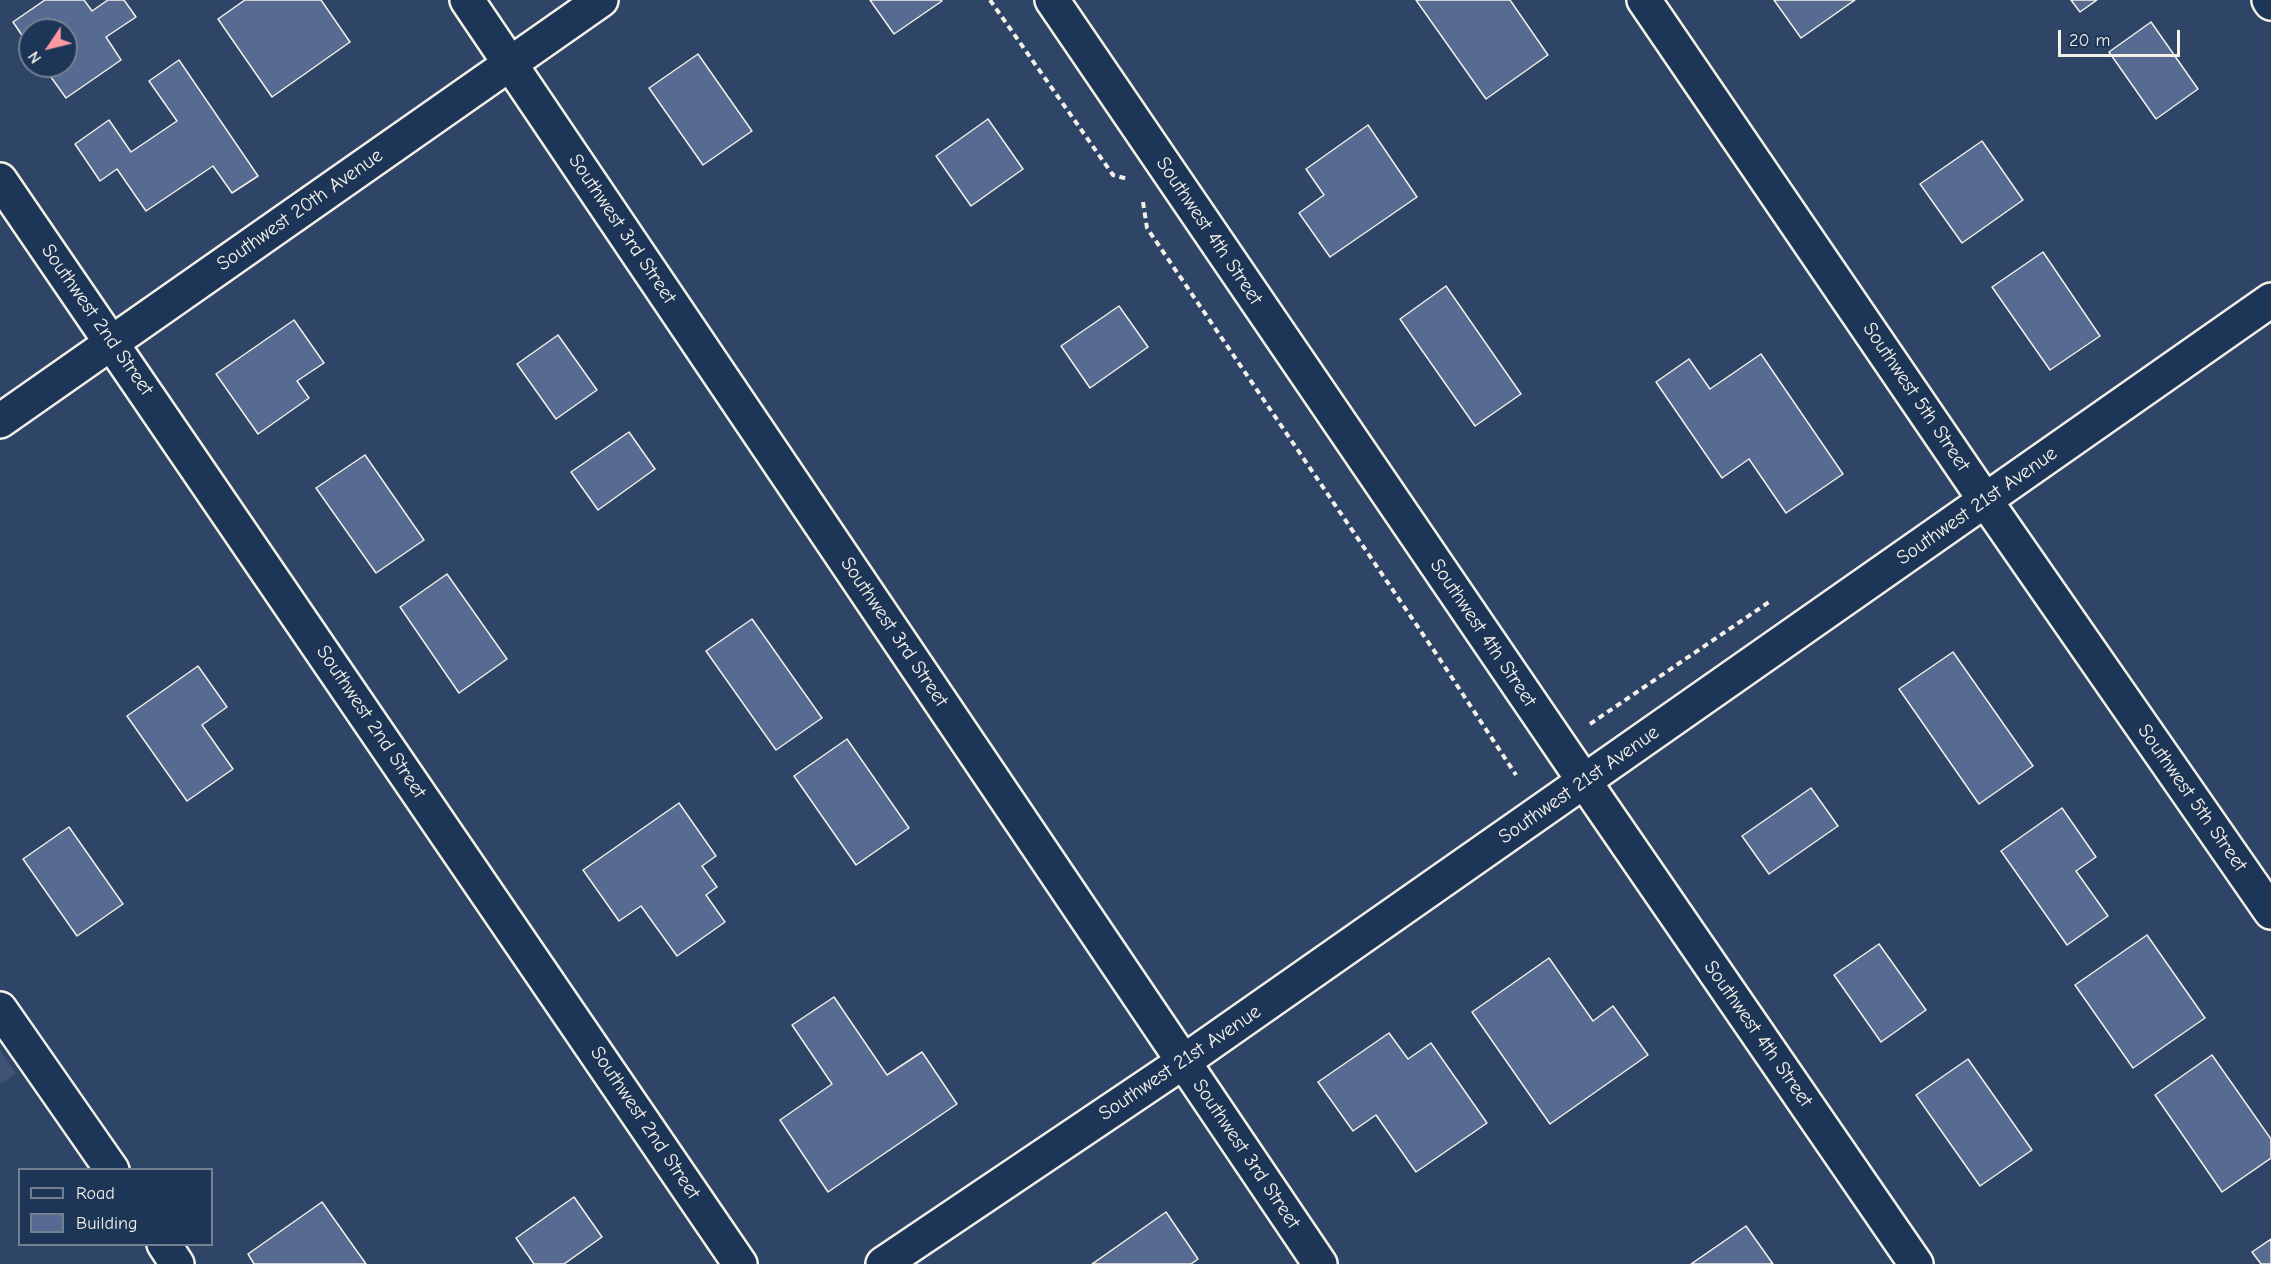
<!DOCTYPE html>
<style>
body{margin:0}
#map{position:relative;width:2271px;height:1264px;overflow:hidden;background:#2e4568;font-family:"Comic Neue",sans-serif}
canvas{display:block}
.legend{position:absolute;left:18px;top:1168px;width:195px;height:78px;box-sizing:border-box;background:#1d3557;border:2px solid #738091;margin:0;padding:8px 10px;list-style:none;font-size:18px;color:#f4f1e8}
.legend li{display:flex;align-items:center;gap:12px;height:30px}
.legend b{width:30px;border:2px solid #738091}
.north{position:absolute;left:18px;top:18px;width:60px;height:60px;box-sizing:border-box;background:#1d3557;border:2px solid #738091;border-radius:50%;rotate:235deg;font-size:16px;font-weight:700;line-height:24px;text-align:center;color:#f4f1e8}
.north::after{content:'';display:block;margin:auto;width:21px;height:27px;background:#ff9aa2;clip-path:polygon(50% 0,100% 100%,50% 72%,0 100%)}
.scale{position:absolute;left:2058px;top:30px;width:122px;height:27px;box-sizing:border-box;border:3px solid #f4f1e8;border-top:0;padding-left:8px;font-size:18px;line-height:21px;white-space:nowrap;color:#f4f1e8;-webkit-text-stroke:4px #1d3557;paint-order:stroke}
</style>
<div id="map">
<canvas width="2271" height="1264"></canvas>
<ul class="legend">
<li><b style="height:8px;background:#1d3557"></b>Road</li>
<li><b style="height:16px;background:#576a91"></b>Building</li>
</ul>
<div class="north">N</div>
<div class="scale">20 m</div>
</div>
<script>
const ctx = document.querySelector('canvas').getContext('2d');
ctx.lineJoin = 'round';
function fillPath(path, color) { ctx.fillStyle = color; ctx.fill(path, 'evenodd'); }
const shape = rows => new Path2D(rows.map(r => 'M' + r).join(''));
function stroke(path, color, width, dash) { ctx.strokeStyle = color; ctx.lineWidth = width; ctx.lineCap = dash ? 'butt' : 'round'; ctx.setLineDash(dash || []); ctx.stroke(path); }
function label(font, color, halo, rows, align = 'center') {
  ctx.font = font + ' "Comic Neue",sans-serif'; ctx.lineWidth = 4.5; ctx.setLineDash([]); ctx.textBaseline = 'middle'; ctx.strokeStyle = halo; ctx.fillStyle = color; for (const [text, x, y, turn = 0] of rows) {
    ctx.save(); ctx.translate(x, y); ctx.rotate((+turn || 0) * Math.PI / 180); ctx.textAlign = isNaN(turn) ? turn : align; if (halo) ctx.strokeText(text, 0, 0); ctx.fillText(text, 0, 0); ctx.restore();
  }
}
fillPath(shape([
 [0,1050,16,1074,0,1084]
]), '#3e5376');
const building = shape([
 [45,0,84,0,92,11,108,0,124,0,136,17,106,37,121,60,66,98,43,66,66,66,66,30,30,30,30,47,13,22,45,0],
 [245,0,321,0,350,42,272,97,218,19,245,0],
 [870,0,941,0,942,1,894,34,870,0],
 [1416,0,1510,0,1548,55,1486,99,1416,0],
 [1774,0,1855,0,1801,38,1774,0],
 [2071,0,2097,0,2080,12,2071,0],
 [2151,22,2198,89,2156,119,2109,52,2151,22],
 [698,54,752,131,703,165,649,88,698,54],
 [179,60,258,176,232,193,213,166,146,211,117,169,100,181,75,144,109,120,131,152,177,121,149,81,179,60],
 [988,119,1023,169,971,206,936,156,988,119],
 [1368,125,1417,197,1330,257,1299,213,1324,195,1306,169,1368,125],
 [1982,141,2023,200,1962,243,1920,184,1982,141],
 [2043,252,2100,336,2050,370,1992,287,2043,252],
 [1446,286,1521,394,1475,426,1400,319,1446,286],
 [1119,306,1148,347,1090,388,1061,346,1119,306],
 [294,320,324,363,297,381,309,398,258,434,216,374,294,320],
 [558,335,597,390,556,419,517,364,558,335],
 [1761,354,1843,474,1786,513,1749,459,1722,478,1656,382,1689,359,1710,389,1761,354],
 [629,432,655,469,598,510,571,472,629,432],
 [365,455,424,540,376,573,316,488,365,455],
 [447,574,507,659,459,693,400,607,447,574],
 [752,619,822,718,776,750,706,651,752,619],
 [1953,652,2033,766,1979,804,1899,689,1953,652],
 [198,666,227,707,202,725,233,769,187,801,127,716,198,666],
 [847,739,909,828,856,865,794,776,847,739],
 [1811,788,1838,826,1769,874,1742,836,1811,788],
 [679,803,716,856,702,866,717,887,706,895,725,922,677,956,641,906,619,921,583,870,679,803],
 [2062,808,2096,857,2076,871,2108,916,2067,945,2001,851,2062,808],
 [69,827,123,904,77,936,23,859,69,827],
 [2147,935,2205,1018,2133,1068,2075,985,2147,935],
 [1879,944,1926,1010,1881,1042,1834,975,1879,944],
 [1549,958,1593,1021,1613,1006,1648,1055,1550,1124,1472,1012,1549,958],
 [834,997,887,1075,922,1052,957,1104,828,1192,780,1120,832,1084,792,1025,834,997],
 [1389,1033,1408,1059,1431,1043,1487,1123,1416,1172,1376,1115,1353,1131,1318,1082,1389,1033],
 [2212,1055,2271,1139,2271,1158,2222,1192,2155,1095,2212,1055],
 [1968,1059,2032,1150,1980,1186,1916,1095,1968,1059],
 [574,1197,602,1237,564,1264,534,1264,516,1238,574,1197],
 [322,1202,366,1264,254,1264,248,1254,322,1202],
 [1166,1212,1198,1259,1191,1264,1092,1264,1166,1212],
 [1746,1226,1773,1264,1691,1264,1746,1226],
 [2271,1239,2271,1264,2261,1264,2252,1252,2271,1239]
]);
fillPath(building, '#576a91');
stroke(building, '#f4f1e8', 1.5);
const street = shape([
 [467,0,1320,1264],
 [1052,0,1584,781,1916,1264],
 [1644,0,1985,500,2271,912],
 [2269,0,2271,3],
 [0,180,740,1264],
 [0,421,601,0],
 [0,1009,112,1170],
 [164,1244,177,1264],
 [883,1264,1183,1062,2271,300]
]);
stroke(street, '#f4f1e8', 38);
stroke(shape([
 [990,0,1113,175,1128,179],
 [1143,202,1147,228,1439,658,1516,775],
 [1590,724,1772,600]
]), '#f4f1e8', 4, [6, 4.5]);
stroke(street, '#1d3557', 33);
label('20px', '#f4f1e8', '#1d3557', [
 ["Southwest 20th Avenue",300,210,-35],
 ["Southwest 3rd Street",622,229,56],
 ["Southwest 4th Street",1209,231,56],
 ["Southwest 2nd Street",97,320,55],
 ["Southwest 5th Street",1916,397,56],
 ["Southwest 21st Avenue",1977,506,-35],
 ["Southwest 3rd Street",894,632,56],
 ["Southwest 4th Street",1483,633,56],
 ["Southwest 2nd Street",371,722,56],
 ["Southwest 21st Avenue",1579,785,-35],
 ["Southwest 5th Street",2192,798,55],
 ["Southwest 4th Street",1758,1034,55],
 ["Southwest 21st Avenue",1180,1063,-34],
 ["Southwest 2nd Street",645,1123,56],
 ["Southwest 3rd Street",1246,1154,56]
]);
</script>
